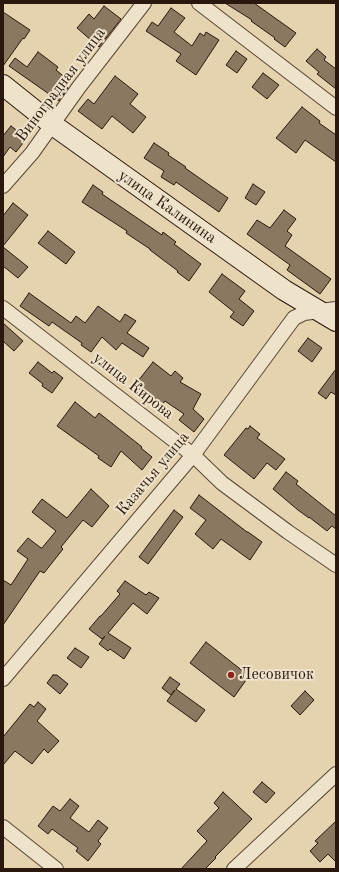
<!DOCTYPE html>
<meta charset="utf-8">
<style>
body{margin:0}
#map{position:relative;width:339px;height:872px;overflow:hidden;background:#e5d2ae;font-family:"Old Standard TT",serif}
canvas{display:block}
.frame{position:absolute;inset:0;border:4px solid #2a170d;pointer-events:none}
</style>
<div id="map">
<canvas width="339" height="872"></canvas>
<div class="frame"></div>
</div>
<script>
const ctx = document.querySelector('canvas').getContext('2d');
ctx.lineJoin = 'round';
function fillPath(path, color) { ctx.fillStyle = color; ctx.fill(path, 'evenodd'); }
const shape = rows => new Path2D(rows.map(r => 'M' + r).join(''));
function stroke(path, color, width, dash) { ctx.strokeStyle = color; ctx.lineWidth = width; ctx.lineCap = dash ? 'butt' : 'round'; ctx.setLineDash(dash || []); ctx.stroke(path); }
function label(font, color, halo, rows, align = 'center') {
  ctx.font = font + ' "Old Standard TT",serif'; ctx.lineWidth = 4; ctx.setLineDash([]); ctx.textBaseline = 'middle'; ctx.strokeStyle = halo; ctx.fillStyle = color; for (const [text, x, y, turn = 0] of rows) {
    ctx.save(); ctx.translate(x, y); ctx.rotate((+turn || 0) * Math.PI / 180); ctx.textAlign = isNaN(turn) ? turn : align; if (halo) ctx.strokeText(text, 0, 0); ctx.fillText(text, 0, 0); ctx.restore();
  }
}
const building = shape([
 [225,3,254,3,296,33,285,47,274,39,275,38,251,21,252,20,225,3],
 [104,6,121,19,99,47,77,28,89,14,94,19,104,6],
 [171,8,185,18,174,32,192,46,200,33,204,36,206,32,219,40,196,75,176,61,181,54,146,31,152,22,158,26,171,8],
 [3,12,30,30,24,39,23,38,3,66,3,12],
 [317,49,326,57,324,60,336,69,336,89,317,74,319,72,306,61,317,49],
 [236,51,247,59,237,73,226,65,236,51],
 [38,52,58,67,56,70,67,79,63,84,68,88,59,101,9,66,15,58,27,67,38,52],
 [263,73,279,85,267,99,252,87,263,73],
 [115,76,138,94,130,104,146,117,133,133,112,116,102,129,78,111,88,99,94,104,115,76],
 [302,107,320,121,319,123,336,135,336,162,305,140,296,153,276,138,302,107],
 [11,126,27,138,16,152,10,147,3,157,3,136,11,126],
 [154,143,169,153,168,155,186,167,185,168,228,198,219,212,176,182,174,185,161,177,164,171,144,158,154,143],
 [253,184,265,192,256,205,245,198,253,184],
 [93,185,103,192,102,194,162,235,163,232,176,242,174,244,201,264,189,281,177,272,178,271,150,250,150,249,126,233,127,231,82,202,93,185],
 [13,203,28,215,3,246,3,216,13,203],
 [284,210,296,219,287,231,292,235,285,246,331,279,320,294,287,270,290,265,247,234,257,220,270,228,284,210],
 [48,231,75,252,66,264,38,243,48,231],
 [3,247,28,267,18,278,3,266,3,247],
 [222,274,245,291,239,299,254,311,243,326,230,317,234,312,209,292,222,274],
 [29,293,71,323,76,316,85,323,98,306,120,322,125,314,136,321,127,333,149,348,143,357,122,343,116,350,102,337,91,352,81,345,82,343,52,322,49,326,20,306,29,293],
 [3,323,23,341,14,351,3,341,3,323],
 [308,338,322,348,312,362,298,351,308,338],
 [38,362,52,373,54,371,63,378,52,393,42,386,43,384,29,373,38,362],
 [153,362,171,376,175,371,183,378,180,382,201,394,193,409,204,419,194,432,179,420,184,414,165,401,162,405,134,386,153,362],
 [336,369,336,395,331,392,326,399,318,393,336,369],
 [75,402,95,418,99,413,142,447,141,448,152,457,142,470,121,451,111,467,98,458,99,456,57,426,75,402],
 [250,426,260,434,257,438,285,459,276,470,267,463,254,479,224,455,246,428,248,429,250,426],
 [286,472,298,481,296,484,336,516,336,529,332,526,327,531,309,517,309,518,298,510,273,489,286,472],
 [91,489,109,506,92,527,83,520,61,547,63,549,44,573,40,571,3,625,3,580,11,585,28,559,17,551,28,538,41,548,42,548,56,531,32,512,42,499,67,518,91,489],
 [199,495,247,532,248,532,262,542,250,560,221,539,213,549,195,534,206,520,190,508,199,495],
 [174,510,183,517,148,564,139,557,174,510],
 [125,581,146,595,149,592,159,598,147,614,133,603,108,633,131,648,124,659,110,649,108,651,99,644,105,636,102,639,89,629,100,616,101,616,120,594,117,591,125,581],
 [206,642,249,676,234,697,190,663,206,642],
 [75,648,89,657,81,668,67,658,75,648],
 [53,675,57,675,68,684,60,694,47,683,53,675],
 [170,677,180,684,176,689,205,710,196,722,167,701,175,690,171,695,162,688,170,677],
 [305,691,314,700,300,715,291,706,305,691],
 [38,702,46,709,37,721,59,741,48,753,44,749,32,764,15,751,3,765,3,737,30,704,34,707,38,702],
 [262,782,275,793,266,803,253,792,262,782],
 [223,792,252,819,215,857,216,858,205,869,181,869,207,841,197,831,219,808,214,803,223,792],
 [70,799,79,806,70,818,89,832,98,820,108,828,98,841,101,844,88,861,76,851,78,848,52,829,48,834,38,826,53,806,60,811,70,799],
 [336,821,336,862,328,854,320,862,310,851,318,843,315,841,336,821]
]);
fillPath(building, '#8b7861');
stroke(building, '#2a170d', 1);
const street = shape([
 [199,3,336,108],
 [3,186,32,153,79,87,144,3],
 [3,308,193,455,222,483,288,532,336,565],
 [3,679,193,455,294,318,304,313,336,309],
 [3,827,56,869],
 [234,869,336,774]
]);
const secondary = shape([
 [3,85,53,125,284,290,336,321]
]);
stroke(street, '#594635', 16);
stroke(secondary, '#2a170d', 22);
stroke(street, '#eee2ca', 14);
stroke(secondary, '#eee2ca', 20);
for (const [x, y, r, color] of [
 [231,675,4,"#8f2418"]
]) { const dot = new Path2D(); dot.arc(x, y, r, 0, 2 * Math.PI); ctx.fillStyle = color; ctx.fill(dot); stroke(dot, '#eee2ca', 1.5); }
label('16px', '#2a170d', '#eee2ca', [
 ["Виноградная улица",61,85,-53],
 ["улица Калинина",167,207,35],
 ["улица Кирова",133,386,38],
 ["Казачья улица",153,474,-50]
]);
label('16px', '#2a170d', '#eee2ca', [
 ["Лесовичок",239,675]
], 'left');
</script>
